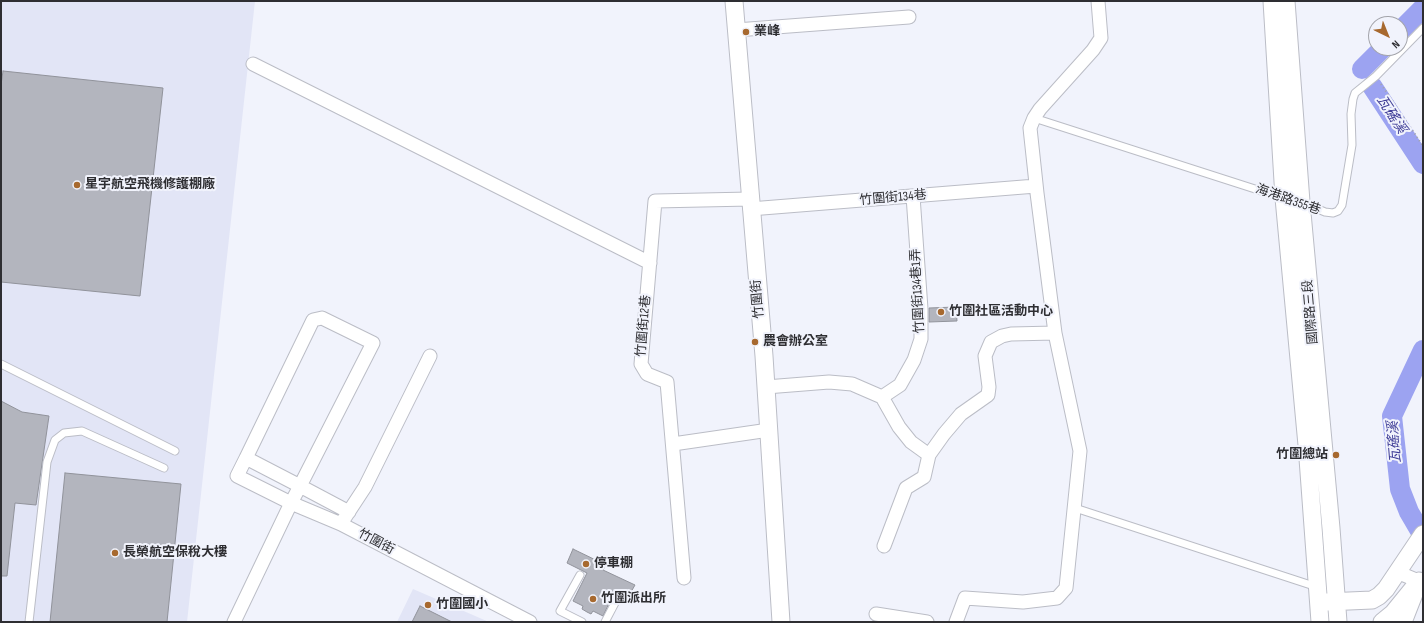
<!DOCTYPE html>
<meta charset="utf-8">
<style>
body{margin:0}
#map{position:relative;width:1424px;height:623px;overflow:hidden;background:#f1f3fc;font-family:"Sofia Sans Condensed",sans-serif}
canvas{display:block}
.frame{position:absolute;inset:0;border:2px solid #2e2e32;pointer-events:none}
.north{position:absolute;left:1368px;top:16px;width:40px;height:40px;box-sizing:border-box;background:#f1f3fc;border:1px solid #a3a4ab;border-radius:50%;rotate:137deg;font-size:11px;font-weight:700;line-height:16px;text-align:center;color:#2e2e32}
.north::after{content:'';display:block;margin:auto;width:14px;height:18px;background:#a7692f;clip-path:polygon(50% 0,100% 100%,50% 72%,0 100%)}
</style>
<div id="map">
<canvas width="1424" height="623"></canvas>
<div class="frame"></div>
<div class="north">N</div>
</div>
<script>
const ctx = document.querySelector('canvas').getContext('2d');
ctx.lineJoin = 'round';
function fillPath(path, color) { ctx.fillStyle = color; ctx.fill(path, 'evenodd'); }
const shape = rows => new Path2D(rows.map(r => 'M' + r).join(''));
function stroke(path, color, width, dash) { ctx.strokeStyle = color; ctx.lineWidth = width; ctx.lineCap = dash ? 'butt' : 'round'; ctx.setLineDash(dash || []); ctx.stroke(path); }
function label(font, color, halo, rows, align = 'center') {
  ctx.font = font + ' "Sofia Sans Condensed","Noto Sans TC",sans-serif'; ctx.lineWidth = 4; ctx.setLineDash([]); ctx.textBaseline = 'middle'; ctx.strokeStyle = halo; ctx.fillStyle = color; for (const [text, x, y, turn = 0] of rows) {
    ctx.save(); ctx.translate(x, y); ctx.rotate((+turn || 0) * Math.PI / 180); ctx.textAlign = isNaN(turn) ? turn : align; if (halo) ctx.strokeText(text, 0, 0); ctx.fillText(text, 0, 0); ctx.restore();
  }
}
fillPath(shape([
 [1,1,255,1,187,622,1,622],
 [413,589,489,622,397,622]
]), '#e2e5f6');
stroke(shape([
 [1400,31,1423,8],
 [1362,69,1383,48],
 [1372,86,1423,164],
 [1423,350,1392,416,1400,489,1409,512,1423,536]
]), '#9ca3f1', 20);
const building = shape([
 [3,71,163,88,140,296,1,282,1,85,3,71],
 [956,307,957,321,929,322,929,308,956,307],
 [1,401,22,412,49,416,36,505,15,503,7,576,1,576,1,401],
 [65,473,181,484,167,622,50,622,65,473],
 [573,549,606,565,603,570,635,585,627,599,614,593,603,616,593,611,591,614,587,612,582,609,583,606,573,601,587,573,567,563,573,549],
 [420,606,452,622,412,622,420,606]
]);
fillPath(building, '#b3b5be');
stroke(building, '#91939b', 1);
const service = shape([
 [1034,118,1283,198],
 [1301,202,1325,212,1333,213,1338,211,1342,205,1352,145,1351,114,1353,99,1355,93,1376,76,1423,28],
 [1,364,175,451],
 [1075,508,1317,587],
 [580,575,560,611,582,622],
 [29,622,47,462,55,440,64,433,82,431,164,468],
 [605,622,615,603]
]);
const minor = shape([
 [736,30,909,17],
 [253,64,650,263],
 [750,209,1036,186],
 [766,387,829,382,852,384,882,397,900,385,914,360,921,339,921,309,913,196],
 [882,397,899,427,911,442,929,455],
 [673,444,769,430],
 [246,458,237,476,291,503,341,524,530,622],
 [344,519,365,487,430,356],
 [884,546,906,488,924,477,929,455,944,434,961,414,988,395,989,387,985,356,991,342,1002,336,1011,334,1055,333],
 [1397,572,1423,583],
 [684,578,667,382,647,374,641,364,655,201,750,199],
 [876,614,927,622],
 [234,622,291,503,300,486,373,343,322,318,313,320,246,458,300,486,349,512],
 [956,622,965,598,1023,602,1057,598,1066,588,1080,451,1055,333,1037,193,1030,128,1034,118,1040,109,1093,50,1101,38,1098,1]
]);
const tertiary = shape([
 [734,1,764,356,781,622],
 [1272,1,1284,198,1307,445,1320,622],
 [1286,1,1301,202,1331,528,1338,622],
 [1326,602,1372,600,1379,596,1386,589,1423,534],
 [1382,622,1393,613,1419,581],
 [1403,622,1414,594]
]);
stroke(service, '#bbbdc6', 9);
stroke(minor, '#bbbdc6', 15);
stroke(tertiary, '#bbbdc6', 19);
stroke(shape([
 [1381,84,1423,146]
]), '#a3a4ab', 2, [1, 3]);
stroke(service, '#fff', 7);
stroke(minor, '#fff', 13);
stroke(tertiary, '#fff', 17);
for (const [x, y, r, color] of [
 [746,32,4,"#a7692f"],
 [77,185,4,"#a7692f"],
 [941,312,4,"#a7692f"],
 [755,342,4,"#a7692f"],
 [1336,455,4,"#a7692f"],
 [115,553,4,"#a7692f"],
 [586,564,4,"#a7692f"],
 [593,599,4,"#a7692f"],
 [428,605,4,"#a7692f"]
]) { const dot = new Path2D(); dot.arc(x, y, r, 0, 2 * Math.PI); ctx.fillStyle = color; ctx.fill(dot); stroke(dot, '#f1f3fc', 1.5); }
label('bold 13px', '#2e2e32', '#f1f3fc', [
 ["業峰",754,32],
 ["星宇航空飛機修護棚廠",85,185],
 ["竹圍社區活動中心",949,312],
 ["農會辦公室",763,342],
 ["竹圍總站",1328,455,"right"],
 ["長榮航空保稅大樓",123,553],
 ["停車棚",594,564],
 ["竹圍派出所",601,599],
 ["竹圍國小",436,605]
], 'left');
label('13px', '#2e2e32', '#f1f3fc', [
 ["竹圍街134巷",893,198,-5],
 ["海港路355巷",1288,200,19],
 ["竹圍街134巷1弄",918,291,-93],
 ["竹圍街",758,299,-95],
 ["國際路三段",1311,312,-95],
 ["竹圍街12巷",644,326,-85],
 ["竹圍街",376,542,28]
]);
label('italic 14px', '#3f3d97', '#f1f3fc', [
 ["瓦磘溪",1391,115,57],
 ["瓦磘溪",1395,442,-95]
]);
</script>
